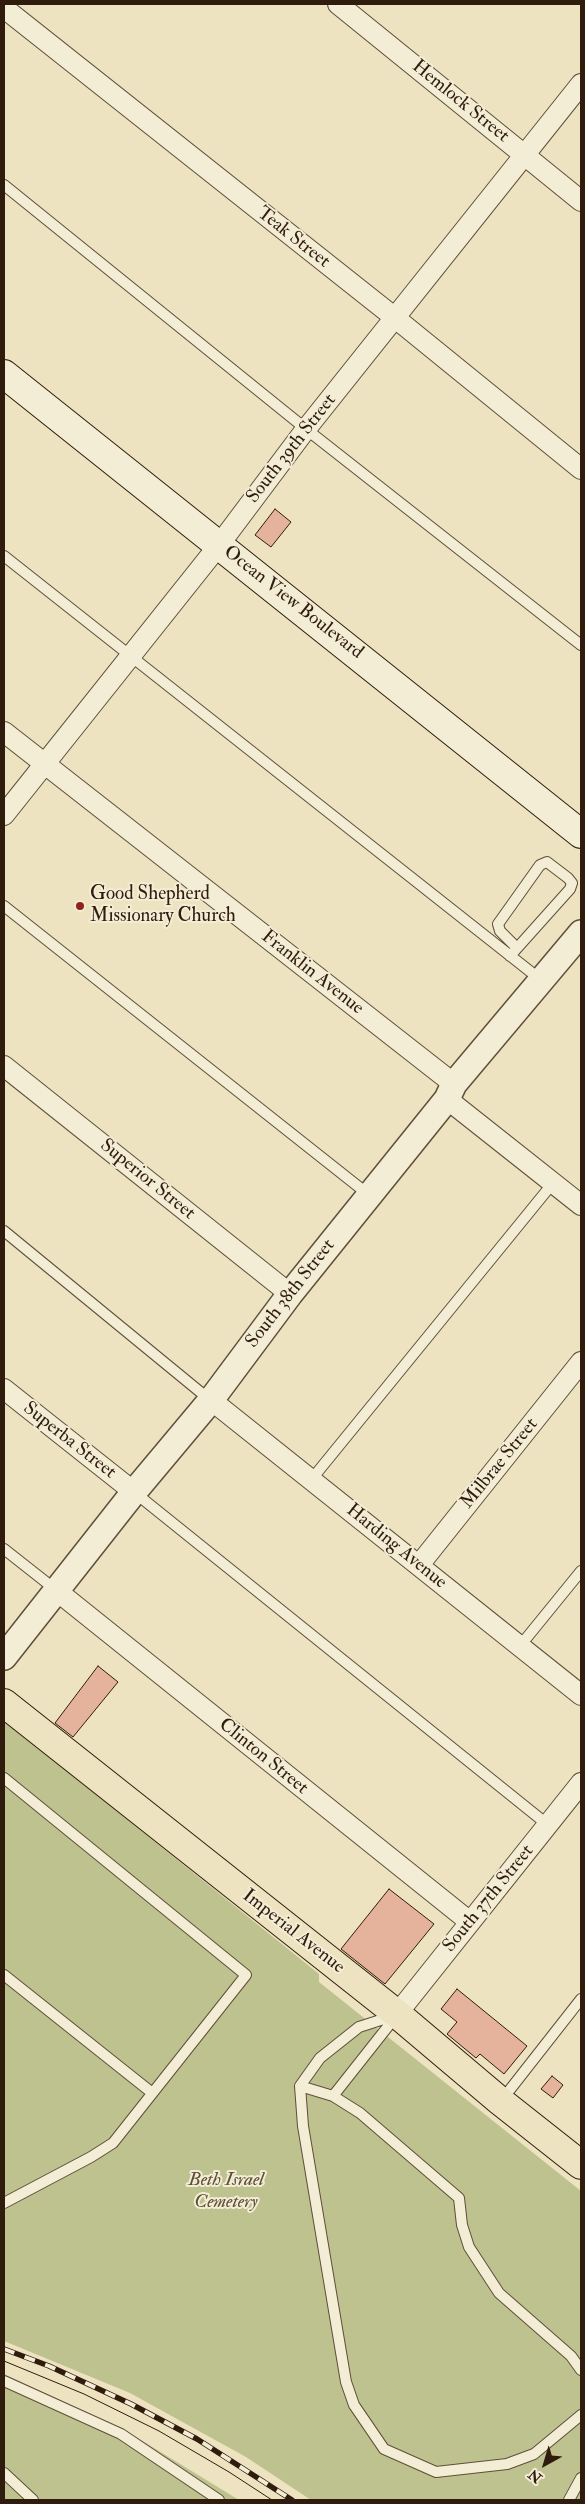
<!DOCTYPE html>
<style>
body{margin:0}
#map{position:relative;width:585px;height:2504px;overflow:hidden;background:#ede3c0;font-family:"IM FELL Double Pica",serif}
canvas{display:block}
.frame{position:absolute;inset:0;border:5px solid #301c0d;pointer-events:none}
.north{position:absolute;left:520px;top:2439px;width:50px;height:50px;-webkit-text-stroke:4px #f3edd6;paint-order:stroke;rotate:219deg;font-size:14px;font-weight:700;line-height:20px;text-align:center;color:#301c0d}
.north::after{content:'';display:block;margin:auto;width:18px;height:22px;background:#301c0d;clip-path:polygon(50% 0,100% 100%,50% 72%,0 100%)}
</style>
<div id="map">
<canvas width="585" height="2504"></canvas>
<div class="frame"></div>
<div class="north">N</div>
</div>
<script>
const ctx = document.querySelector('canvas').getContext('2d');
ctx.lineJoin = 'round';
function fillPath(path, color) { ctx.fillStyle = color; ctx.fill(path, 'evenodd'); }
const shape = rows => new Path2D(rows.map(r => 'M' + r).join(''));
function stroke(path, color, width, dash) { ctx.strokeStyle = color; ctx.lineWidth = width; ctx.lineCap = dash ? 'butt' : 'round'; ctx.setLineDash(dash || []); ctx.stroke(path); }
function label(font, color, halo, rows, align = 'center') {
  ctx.font = font + ' "IM FELL Double Pica",serif'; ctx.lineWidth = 4; ctx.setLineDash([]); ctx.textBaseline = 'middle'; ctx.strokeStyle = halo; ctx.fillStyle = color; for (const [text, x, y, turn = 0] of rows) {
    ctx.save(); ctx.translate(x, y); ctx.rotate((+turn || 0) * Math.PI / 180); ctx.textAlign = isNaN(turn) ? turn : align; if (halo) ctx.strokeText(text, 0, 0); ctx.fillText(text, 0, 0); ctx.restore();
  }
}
fillPath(shape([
 [4,1720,319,1974,319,1982,581,2191,581,2500,311,2500,246,2457,130,2393,4,2341],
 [4,2374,123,2429,239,2500,4,2500]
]), '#bec28e');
const building = shape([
 [275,509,291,522,271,547,255,535,275,509],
 [98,1666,118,1682,73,1737,55,1723,98,1666],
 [389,1889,434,1924,385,1984,341,1949,389,1889],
 [457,1989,527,2046,504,2074,480,2054,476,2058,447,2034,457,2022,441,2009,457,1989],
 [552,2076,563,2085,553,2098,541,2089,552,2076]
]);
fillPath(building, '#e5b39b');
stroke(building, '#301c0d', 1);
const service = shape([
 [4,185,306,429,581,645],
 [4,556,541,980],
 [4,906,369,1195],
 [510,956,570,889,572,883,568,878,547,862,540,865,498,924,500,931,517,948],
 [4,1231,210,1400],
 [311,1480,553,1183],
 [134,1492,548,1825],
 [4,1549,56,1590],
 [520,1646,581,1571],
 [4,1778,246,1975,113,2143,91,2157,4,2203],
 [4,1975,151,2092],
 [393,2016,359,2027,320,2058,300,2086,303,2126,346,2382,354,2405,384,2449,436,2472,507,2464,534,2454,581,2415],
 [300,2086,333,2096,360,2113,459,2198,462,2225,469,2247,499,2293,571,2356,581,2370],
 [333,2096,397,2015],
 [501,2101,581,1999],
 [4,2381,121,2434,219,2500],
 [4,2473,33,2500],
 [569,2500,581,2478]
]);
const minor = shape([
 [338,4,581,201],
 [4,8,394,317,581,469],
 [4,732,454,1084],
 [4,815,219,545,306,429,581,84],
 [4,1066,290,1294],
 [447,1099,581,1205],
 [4,1389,134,1492],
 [211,1400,581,1695],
 [419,1565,581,1362],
 [57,1591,470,1922],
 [397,2014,581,1783]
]);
const tertiary = shape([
 [4,1657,134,1492,211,1400,290,1294,447,1099,454,1084,581,933]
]);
const secondary = shape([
 [4,374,581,834]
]);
const primary = shape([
 [4,1703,397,2014,500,2101,581,2165]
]);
stroke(service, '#5f4e3a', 12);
stroke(minor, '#5f4e3a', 22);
stroke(tertiary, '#5f4e3a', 28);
stroke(secondary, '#301c0d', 30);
stroke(primary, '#301c0d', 30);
stroke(service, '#f3edd6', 10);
stroke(minor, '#f3edd6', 20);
stroke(tertiary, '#f3edd6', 25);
stroke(secondary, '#f3edd6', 28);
stroke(primary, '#ede3c0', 28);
stroke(shape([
 [4,2361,84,2394,159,2431,229,2472,272,2500]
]), '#301c0d', 1);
const rail = shape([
 [4,2349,49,2366,131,2404,197,2439,292,2500]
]);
stroke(rail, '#301c0d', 5.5);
stroke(rail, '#f3edd6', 4, [11]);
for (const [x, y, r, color] of [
 [80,906,5,"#8f2418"]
]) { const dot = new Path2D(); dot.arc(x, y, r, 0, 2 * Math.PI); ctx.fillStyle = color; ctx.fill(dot); stroke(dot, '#f3edd6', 2); }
label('19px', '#301c0d', '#f3edd6', [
 ["Hemlock Street",460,102,39],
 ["Teak Street",293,238,38],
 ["South 39th Street",292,449,-52],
 ["Ocean View Boulevard",293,603,38],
 ["Franklin Avenue",312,973,38],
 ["Superior Street",147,1180,39],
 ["South 38th Street",291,1294,-52],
 ["Superba Street",69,1441,38],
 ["Milbrae Street",500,1464,-51],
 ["Harding Avenue",396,1547,39],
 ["Clinton Street",263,1757,39],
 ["South 37th Street",489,1899,-51],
 ["Imperial Avenue",293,1932,38]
]);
label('19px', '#301c0d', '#f3edd6', [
 ["Good Shepherd",90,895],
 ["Missionary Church",90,917]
], 'left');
label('italic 19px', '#5b4e34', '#f3edd6', [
 ["Beth Israel",226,2181],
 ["Cemetery",226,2203]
]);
</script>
